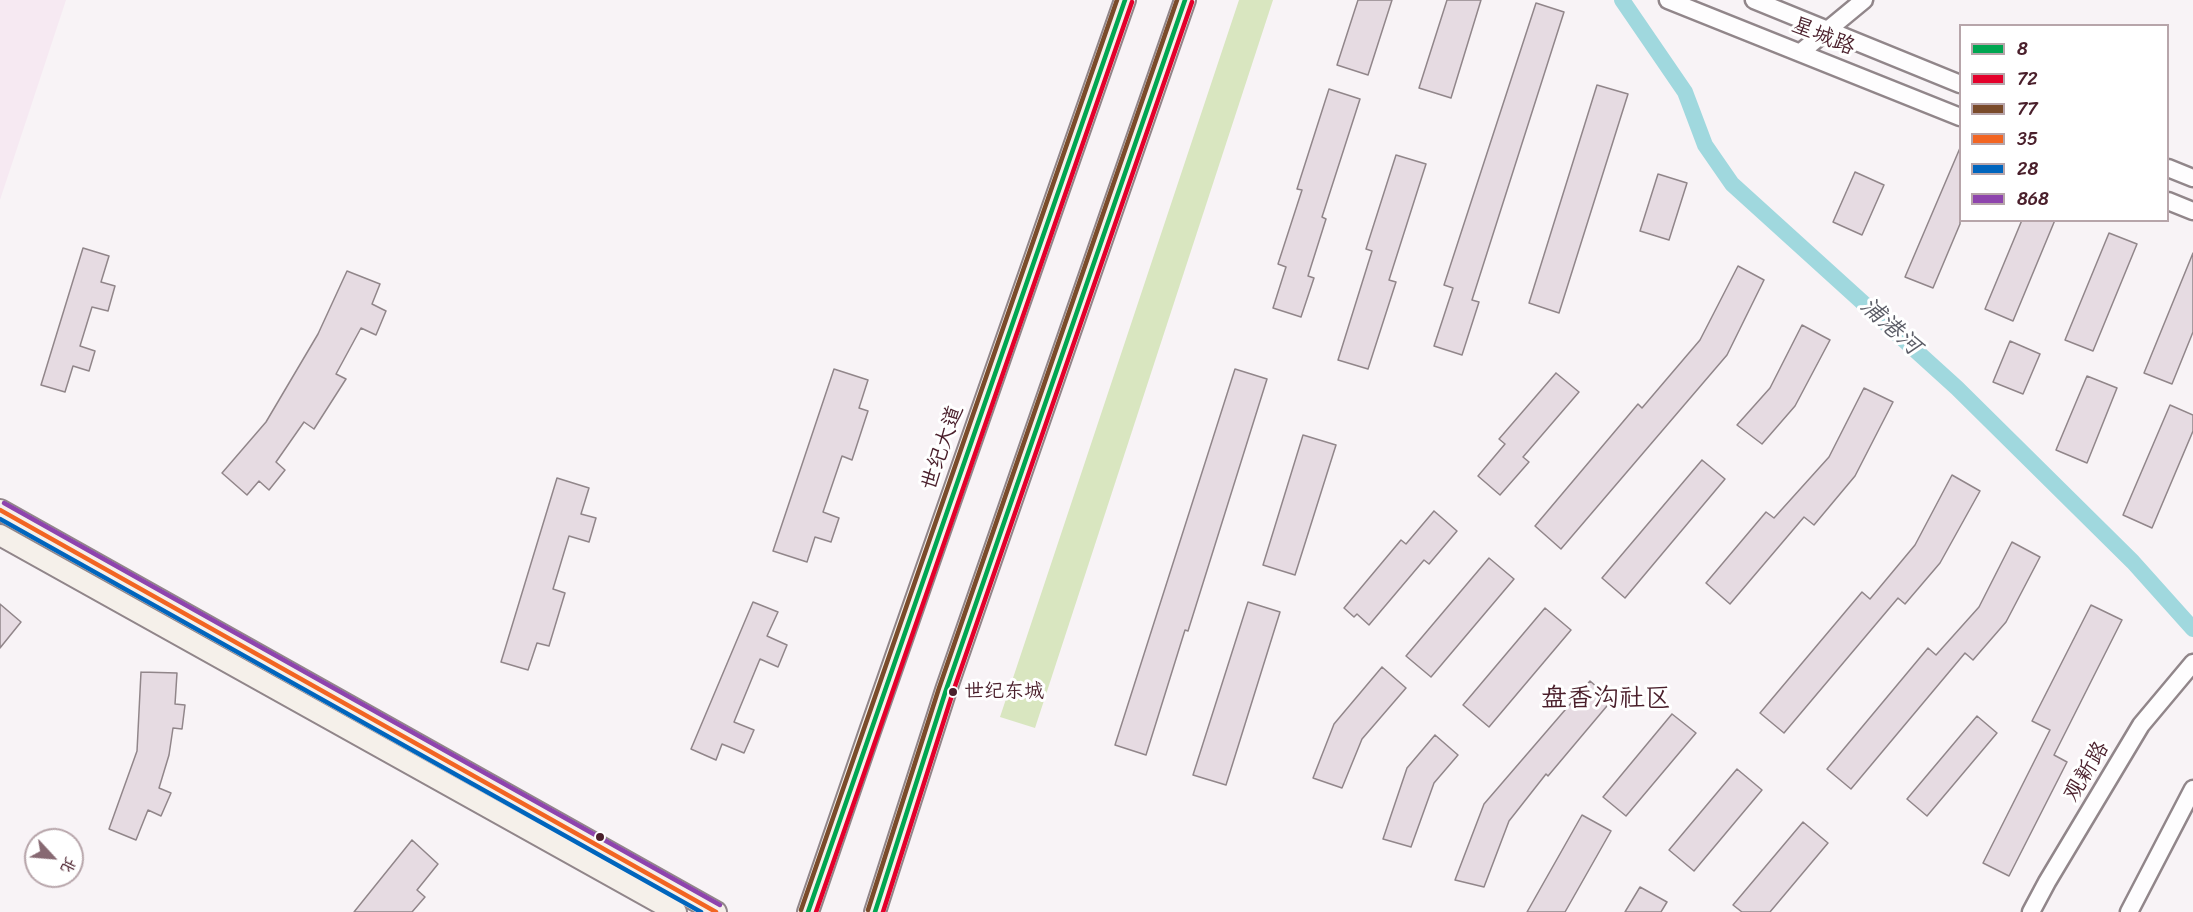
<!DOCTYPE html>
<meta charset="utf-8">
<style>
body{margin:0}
#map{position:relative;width:2193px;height:912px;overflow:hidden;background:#f8f3f6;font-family:Sriracha,"LXGW WenKai TC",sans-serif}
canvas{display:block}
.legend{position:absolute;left:1959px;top:24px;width:210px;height:198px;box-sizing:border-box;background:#fff;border:2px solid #b7a5aa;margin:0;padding:8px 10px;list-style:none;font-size:18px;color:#4a1f2b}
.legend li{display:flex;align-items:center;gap:12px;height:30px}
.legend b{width:30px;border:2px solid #b7a5aa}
.north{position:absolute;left:24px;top:828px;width:60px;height:60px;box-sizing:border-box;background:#fff;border:2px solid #b7a5aa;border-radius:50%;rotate:116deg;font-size:16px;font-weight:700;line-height:24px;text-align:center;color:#4a1f2b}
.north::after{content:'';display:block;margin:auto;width:21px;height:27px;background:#876972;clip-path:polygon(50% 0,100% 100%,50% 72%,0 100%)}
</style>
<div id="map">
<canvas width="2193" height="912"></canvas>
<ul class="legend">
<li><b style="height:8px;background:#00a651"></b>8</li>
<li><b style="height:8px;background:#e4002b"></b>72</li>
<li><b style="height:8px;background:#7a4b2a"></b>77</li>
<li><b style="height:8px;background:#f26522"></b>35</li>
<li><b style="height:8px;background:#0065bd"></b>28</li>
<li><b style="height:8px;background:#8e44ad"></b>868</li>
</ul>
<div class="north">北</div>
</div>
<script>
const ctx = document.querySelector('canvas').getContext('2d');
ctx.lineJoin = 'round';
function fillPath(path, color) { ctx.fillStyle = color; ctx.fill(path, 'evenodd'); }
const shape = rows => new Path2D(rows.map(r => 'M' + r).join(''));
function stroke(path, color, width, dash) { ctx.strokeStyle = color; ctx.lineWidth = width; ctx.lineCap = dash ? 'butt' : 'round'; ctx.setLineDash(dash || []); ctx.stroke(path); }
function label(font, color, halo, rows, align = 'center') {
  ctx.font = font + ' Sriracha,"LXGW WenKai TC",sans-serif'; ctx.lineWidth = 6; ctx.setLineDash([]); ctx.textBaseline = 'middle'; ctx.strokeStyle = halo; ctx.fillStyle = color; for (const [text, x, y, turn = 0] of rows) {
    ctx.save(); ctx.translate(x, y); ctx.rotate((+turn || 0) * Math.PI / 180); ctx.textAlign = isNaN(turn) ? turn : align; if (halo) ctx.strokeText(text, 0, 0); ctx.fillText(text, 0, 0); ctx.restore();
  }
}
fillPath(shape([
 [0,0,66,0,0,200]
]), '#f6e9f2');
fillPath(shape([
 [1239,0,1273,0,1035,728,1000,717]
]), '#d9e6c0');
stroke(shape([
 [1622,0,1685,92,1705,145,1732,184,1957,388,2133,562,2193,629]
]), '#a0d8de', 16);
const building = shape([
 [1358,0,1392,0,1368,75,1337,65,1358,0],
 [1447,0,1481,0,1451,98,1419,88,1447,0],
 [1536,3,1564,12,1472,300,1479,302,1462,355,1434,346,1453,288,1444,285,1536,3],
 [1597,85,1628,94,1559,313,1529,303,1597,85],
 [1329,89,1360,99,1322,217,1326,219,1308,276,1314,278,1301,317,1273,308,1286,267,1278,264,1302,190,1297,189,1329,89],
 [1960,148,1960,224,1933,288,1905,277,1960,148],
 [1396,155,1426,164,1389,280,1396,282,1368,369,1338,360,1372,251,1366,249,1396,155],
 [1855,172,1884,185,1862,235,1833,222,1855,172],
 [1658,174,1687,183,1669,240,1640,231,1658,174],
 [2022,220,2055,220,2013,321,1985,309,2022,220],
 [2109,233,2137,244,2093,351,2065,340,2109,233],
 [83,248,109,256,101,282,115,286,108,311,92,307,80,346,95,351,89,371,73,366,65,392,41,385,83,248],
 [2193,253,2193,332,2172,384,2144,373,2193,253],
 [1738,266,1764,280,1727,355,1561,549,1535,526,1638,404,1642,408,1700,340,1738,266],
 [347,271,380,284,372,304,386,311,376,335,361,328,336,374,346,379,314,429,304,422,276,462,285,470,269,490,259,481,247,495,222,473,266,422,318,334,347,271],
 [1802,325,1830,340,1795,406,1762,444,1737,425,1770,388,1802,325],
 [2010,341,2040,354,2023,394,1993,382,2010,341],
 [834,369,868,380,859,408,868,411,852,460,842,456,823,512,839,518,831,542,815,537,807,562,773,551,834,369],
 [1235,369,1267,379,1188,631,1185,630,1146,755,1115,745,1235,369],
 [1556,373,1579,392,1523,457,1529,462,1500,495,1478,476,1505,444,1499,439,1556,373],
 [2087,376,2117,388,2087,463,2056,450,2087,376],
 [1864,388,1893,402,1855,476,1814,525,1804,517,1730,604,1706,583,1766,512,1774,518,1829,457,1864,388],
 [2170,405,2193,415,2193,431,2152,528,2123,515,2170,405],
 [1303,435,1336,445,1295,575,1263,565,1303,435],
 [1702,460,1725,479,1625,598,1602,578,1702,460],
 [1952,475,1980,491,1940,563,1905,604,1898,598,1784,733,1760,713,1862,592,1870,599,1915,545,1952,475],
 [557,478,589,488,581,514,596,518,589,542,569,536,553,589,565,593,549,646,537,643,528,670,501,662,557,478],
 [1434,511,1457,531,1429,564,1424,560,1369,625,1357,614,1354,617,1344,608,1401,540,1406,544,1434,511],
 [2012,542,2040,557,2006,622,1973,660,1965,653,1851,789,1827,769,1928,648,1936,655,1979,607,2012,542],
 [1489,558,1514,579,1431,677,1406,656,1489,558],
 [753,602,778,612,767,636,787,645,778,667,760,659,734,722,754,730,744,753,722,744,716,760,691,749,753,602],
 [1248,602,1280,612,1226,785,1193,775,1248,602],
 [0,604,21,622,0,648,0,604],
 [2091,605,2122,620,2054,755,2067,762,2009,876,1983,863,2050,730,2032,721,2091,605],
 [1545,608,1571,630,1489,727,1463,705,1545,608],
 [1382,667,1406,688,1362,739,1342,788,1313,778,1334,724,1382,667],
 [141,672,177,673,175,704,185,705,182,729,173,728,169,755,159,788,171,793,161,816,148,810,136,840,109,829,137,751,141,672],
 [1590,681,1612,700,1548,776,1546,774,1509,821,1484,887,1455,880,1484,804,1590,681],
 [1672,714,1696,733,1626,816,1603,797,1672,714],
 [1977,716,1997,733,1927,816,1907,799,1977,716],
 [1435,735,1458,755,1434,783,1411,847,1383,839,1407,768,1435,735],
 [1737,769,1762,790,1694,871,1669,850,1737,769],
 [1582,815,1611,831,1565,912,1527,912,1582,815],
 [1803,822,1828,843,1770,912,1742,912,1733,905,1803,822],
 [412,840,438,864,417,890,425,897,412,912,354,912,412,840],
 [1640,887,1667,902,1661,912,1625,912,1640,887]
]);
fillPath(building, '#e6dbe2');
stroke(building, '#91868a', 1.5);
const minor = shape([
 [1668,0,1960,117],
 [1754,0,1960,84],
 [1801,52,1864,0],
 [2168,168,2193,178],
 [2168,201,2193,211],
 [2031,912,2047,882,2141,725,2193,663],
 [2129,912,2193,789]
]);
const major = shape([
 [0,510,716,912],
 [0,535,676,912],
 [808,912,870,731,1125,0],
 [875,912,946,690,1185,0]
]);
stroke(minor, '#91868a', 21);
stroke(major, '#91868a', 24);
stroke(minor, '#fefdfe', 16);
stroke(major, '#f5f0ea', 20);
stroke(shape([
 [808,912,1125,0],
 [875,912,946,690,1185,0]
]), '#00a651', 4.5);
stroke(shape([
 [816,912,1132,2],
 [883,912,953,692,1192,2]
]), '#e4002b', 4.5);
stroke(shape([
 [801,910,1117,0],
 [868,910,939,688,1177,0]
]), '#7a4b2a', 4.5);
stroke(shape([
 [0,510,716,912]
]), '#f26522', 4.5);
stroke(shape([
 [0,519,701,912]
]), '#0065bd', 4.5);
stroke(shape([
 [4,503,720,905]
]), '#8e44ad', 4.5);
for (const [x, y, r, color] of [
 [953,692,5,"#4a1f2b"],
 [600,837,5,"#4a1f2b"]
]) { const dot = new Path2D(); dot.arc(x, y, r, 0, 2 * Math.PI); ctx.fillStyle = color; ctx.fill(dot); stroke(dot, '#fff', 2); }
label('20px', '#4a1f2b', '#fff', [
 ["世纪东城",964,692]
], 'left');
label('22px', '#4a1f2b', '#fff', [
 ["星城路",1823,37,22],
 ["世纪大道",943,448,-71],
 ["观新路",2087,772,-59]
]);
label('italic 24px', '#5b5c66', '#fff', [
 ["浦港河",1890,327,42]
]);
label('26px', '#4a1f2b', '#fff', [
 ["盘香沟社区",1606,699]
]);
</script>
